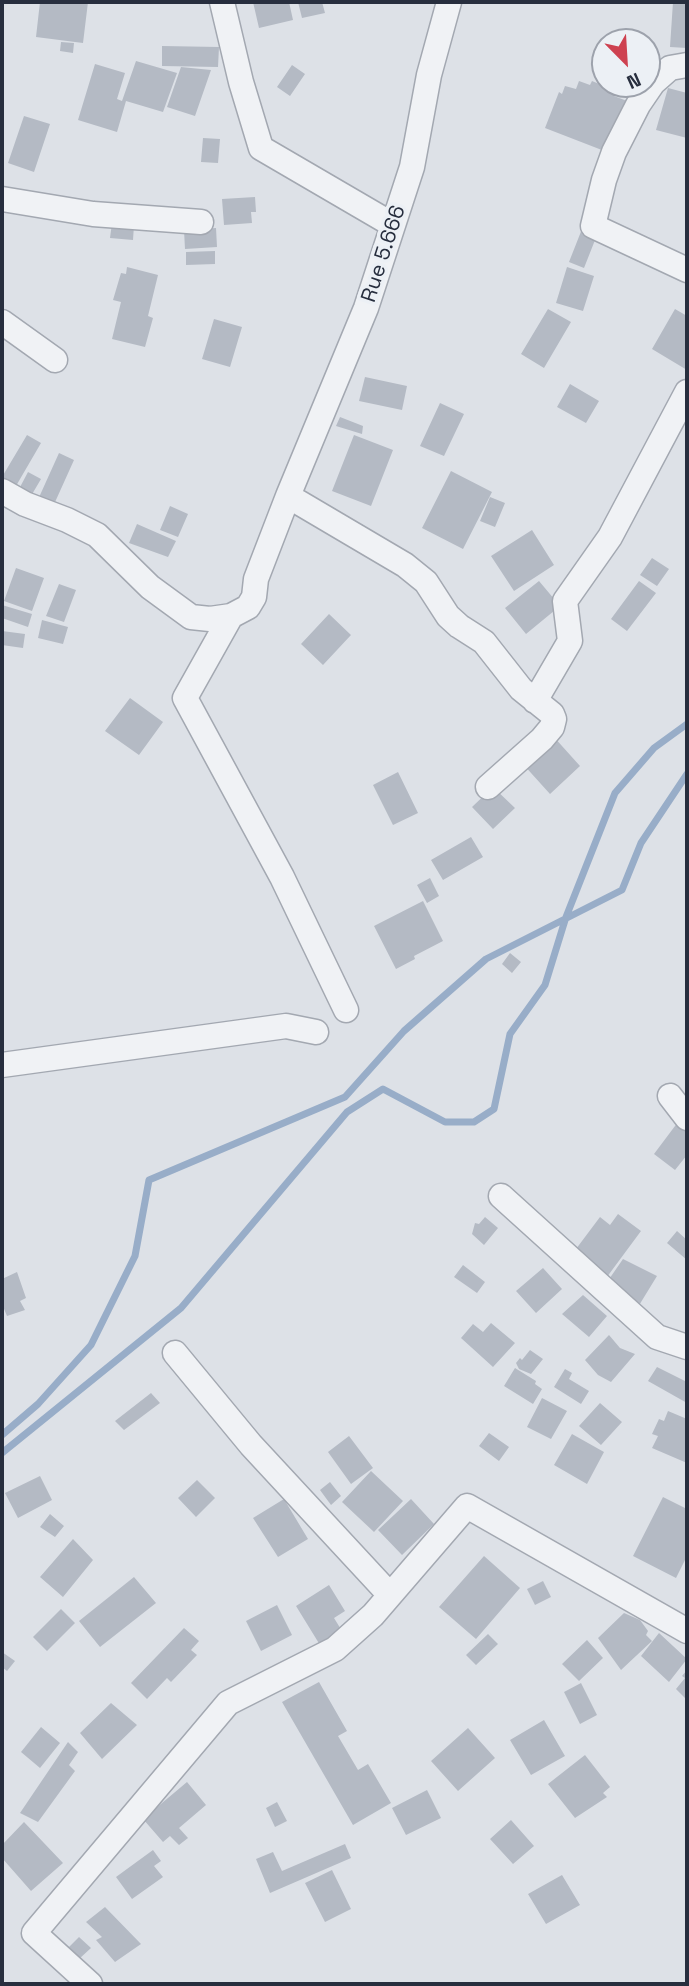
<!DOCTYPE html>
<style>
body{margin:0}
#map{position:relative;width:689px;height:1986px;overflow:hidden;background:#dde1e7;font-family:"Space Grotesk",sans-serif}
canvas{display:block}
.frame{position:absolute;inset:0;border:4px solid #272e3e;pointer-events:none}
.north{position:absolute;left:591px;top:28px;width:70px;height:70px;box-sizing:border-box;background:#ecf0f5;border:2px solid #9da2ac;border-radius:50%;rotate:156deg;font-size:19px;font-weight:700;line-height:28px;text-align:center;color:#272e3e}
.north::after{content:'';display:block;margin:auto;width:24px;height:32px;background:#ce4150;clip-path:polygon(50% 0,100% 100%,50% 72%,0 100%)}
</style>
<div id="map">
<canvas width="689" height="1986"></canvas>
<div class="frame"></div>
<div class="north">N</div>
</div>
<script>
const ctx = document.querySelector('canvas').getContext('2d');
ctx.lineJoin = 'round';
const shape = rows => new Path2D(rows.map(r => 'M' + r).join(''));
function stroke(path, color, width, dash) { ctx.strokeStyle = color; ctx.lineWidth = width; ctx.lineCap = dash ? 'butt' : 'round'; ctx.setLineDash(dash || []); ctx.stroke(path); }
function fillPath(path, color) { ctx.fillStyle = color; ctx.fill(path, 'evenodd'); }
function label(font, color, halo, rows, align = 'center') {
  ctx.font = font + ' "Space Grotesk",sans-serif'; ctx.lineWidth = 7; ctx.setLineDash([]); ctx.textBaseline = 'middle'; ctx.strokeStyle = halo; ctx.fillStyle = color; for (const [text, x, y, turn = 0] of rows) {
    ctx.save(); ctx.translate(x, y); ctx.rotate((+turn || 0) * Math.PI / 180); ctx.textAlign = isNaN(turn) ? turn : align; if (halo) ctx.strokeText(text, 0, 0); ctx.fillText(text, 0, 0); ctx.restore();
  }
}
stroke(shape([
 [2,1435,38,1404,91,1345,135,1256,149,1180,345,1097,404,1031,486,959,622,890,641,843,687,774],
 [2,1453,181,1308,347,1112,383,1089,445,1122,474,1122,494,1109,510,1034,545,985,566,917,615,793,654,748,687,724]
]), '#98adc8', 7);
fillPath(shape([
 [40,2,88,2,83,43,36,37],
 [253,2,289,2,293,20,259,28],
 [298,2,322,2,325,13,302,18],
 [673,2,687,2,687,48,670,47],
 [61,42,74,43,73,53,60,51],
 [162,46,219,47,218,67,162,66],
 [136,61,177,73,163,112,126,101,117,132,78,120,95,64,125,73,117,99,122,101],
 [292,65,305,74,290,96,277,87],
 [181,67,211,70,195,116,167,107],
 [579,81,590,85,592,81,616,91,614,96,627,101,607,152,545,128,559,92,562,94,565,86,576,89],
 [668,88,687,93,687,138,656,130],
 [24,116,50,124,34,172,8,163],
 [203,138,220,139,218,163,201,162],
 [255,197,256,212,251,212,252,223,224,225,222,199],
 [112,223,134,225,133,240,110,238],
 [216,228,217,247,185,249,184,230],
 [582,229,597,235,584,268,569,262],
 [215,251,215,264,186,265,186,252],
 [127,267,158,275,148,316,153,318,145,347,112,339,121,302,113,300,121,273,126,274],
 [567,267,594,276,583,311,556,303],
 [548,309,571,322,544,368,521,354],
 [675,309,687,316,687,370,652,349],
 [214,319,242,327,230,367,202,359],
 [365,377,407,386,402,410,359,401],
 [570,384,599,401,586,423,557,407],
 [440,403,464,414,444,456,420,446],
 [340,417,363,426,362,434,336,426],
 [27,435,41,443,16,486,2,477],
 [354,435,393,450,371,506,332,491],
 [59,453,74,460,51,511,36,504],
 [451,471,492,492,463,549,422,528],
 [28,472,41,479,31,496,19,489],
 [490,497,505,503,495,527,480,521],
 [170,506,188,514,178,537,160,530],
 [137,524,176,541,168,557,129,543],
 [532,530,554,565,514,591,491,556],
 [652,558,669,569,657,586,640,575],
 [16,568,44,578,32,611,4,601],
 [539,581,560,606,526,634,505,608],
 [639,581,656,593,627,631,611,619],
 [59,584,76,590,64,622,46,616],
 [2,605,32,614,28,627,2,618],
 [329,614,351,635,323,665,301,644],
 [42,620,68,627,63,644,38,638],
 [2,631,25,634,23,648,2,645],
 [130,698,163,722,139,755,105,731],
 [553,736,580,766,550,794,522,763],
 [398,772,418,813,393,825,373,785],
 [493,787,515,808,493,829,472,807],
 [471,837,483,857,443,880,431,860],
 [430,878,439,896,427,903,417,885],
 [423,901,443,941,414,956,415,959,396,969,374,926],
 [510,953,521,962,512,973,502,964],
 [678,1122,687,1129,687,1155,675,1170,654,1154],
 [618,1214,641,1231,604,1281,576,1249,600,1217,610,1225],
 [485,1217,498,1228,484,1245,472,1234,475,1223,479,1224],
 [677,1231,687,1240,687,1260,667,1243],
 [623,1259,657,1276,638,1307,605,1285],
 [463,1265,485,1282,477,1293,454,1277],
 [543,1268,562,1289,536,1313,516,1291],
 [17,1272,26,1298,20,1301,25,1310,7,1316,2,1304,2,1279],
 [583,1295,607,1316,589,1337,562,1314],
 [491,1323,515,1343,493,1367,461,1338,473,1324,483,1332],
 [609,1335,620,1348,635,1354,611,1382,598,1375,585,1360],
 [530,1350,543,1359,531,1374,519,1369,516,1363,520,1358,522,1360],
 [657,1367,687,1382,687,1403,648,1381],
 [515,1368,536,1381,535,1384,542,1389,533,1404,504,1386],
 [565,1369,572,1373,569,1379,589,1391,581,1404,554,1387],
 [151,1393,160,1403,124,1430,115,1421],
 [542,1398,567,1411,551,1439,527,1427],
 [600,1403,622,1422,601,1445,579,1426],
 [668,1411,687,1419,687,1463,652,1448,658,1436,652,1434,659,1419,664,1421],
 [489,1433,509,1447,499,1461,479,1446],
 [572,1434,604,1452,587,1484,554,1465],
 [349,1436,373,1468,351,1484,328,1452],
 [371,1471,403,1501,374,1532,342,1502],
 [40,1476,52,1500,18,1518,5,1493],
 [197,1480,215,1498,196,1517,178,1498],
 [330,1482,341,1496,331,1505,320,1490],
 [663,1497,687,1509,687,1556,676,1578,633,1556],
 [284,1499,308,1539,278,1557,253,1518],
 [411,1499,434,1524,402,1555,378,1530],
 [50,1514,64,1526,55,1537,40,1527],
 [73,1539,93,1560,63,1597,40,1577],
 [484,1556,520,1588,476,1639,439,1607],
 [134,1577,156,1603,100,1647,79,1621],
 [543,1581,551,1597,535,1605,527,1589],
 [329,1585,345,1611,334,1618,342,1631,320,1645,296,1606],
 [277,1605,292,1635,261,1651,246,1621],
 [61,1609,75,1623,47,1651,33,1637],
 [624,1613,640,1620,648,1631,646,1635,652,1641,621,1670,598,1638],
 [184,1628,199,1641,191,1650,197,1655,171,1682,167,1678,147,1699,131,1683],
 [659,1633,687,1659,669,1682,641,1656],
 [488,1634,498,1644,476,1665,466,1655],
 [587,1640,603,1658,579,1681,562,1664],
 [2,1652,15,1661,7,1671,2,1667],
 [687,1670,687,1700,676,1689,685,1678,682,1676],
 [319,1682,347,1731,338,1736,358,1770,368,1764,391,1803,353,1825,282,1702],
 [581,1683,597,1715,580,1724,564,1692],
 [111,1703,137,1725,102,1759,80,1733],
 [544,1720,565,1756,531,1775,510,1740],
 [41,1727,60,1743,40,1768,21,1752],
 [468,1728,495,1758,458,1791,431,1761],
 [68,1742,78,1752,69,1765,75,1771,38,1822,20,1813],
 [585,1755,610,1787,603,1793,607,1797,575,1818,548,1784],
 [187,1782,206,1805,179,1828,188,1838,179,1845,170,1836,163,1842,143,1819],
 [427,1790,441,1818,406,1835,392,1808],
 [277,1802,287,1821,275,1827,266,1808],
 [511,1820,534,1846,513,1864,490,1839],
 [24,1822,63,1863,31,1891,2,1858,2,1845],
 [345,1844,351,1858,270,1893,256,1859,273,1852,282,1871],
 [153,1850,161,1861,154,1866,163,1877,132,1899,116,1877],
 [332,1870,351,1909,325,1922,305,1883],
 [562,1875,580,1905,546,1924,528,1894],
 [105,1907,141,1944,115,1962,96,1940,102,1937,86,1922],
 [79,1937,91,1948,79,1959,69,1947]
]), '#b4bac4');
const street = shape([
 [222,2,241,82,261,148,393,225],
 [687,65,670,68,653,83,638,105,614,152,604,180,593,226,687,270],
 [2,199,93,214,201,222],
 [2,322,55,360],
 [2,491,25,504,67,520,97,535,150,587,191,617,210,619,231,616,248,607,254,597,256,579,288,496,366,308,412,167,429,75,449,2],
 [288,496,405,565,426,582,448,616,459,626,484,642,521,689,552,714,554,719,552,727,542,739,488,787],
 [231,616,185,698,282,877,346,1010],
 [535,701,570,641,565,601,610,537,687,392],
 [2,1065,286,1026,316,1032],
 [670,1096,687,1118],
 [501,1196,657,1337,687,1347],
 [175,1353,251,1445,390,1595],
 [90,1984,34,1933,228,1703,335,1649,373,1615,467,1506,687,1631]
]);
stroke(street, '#a3a8b1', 27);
stroke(street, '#f0f2f5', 24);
label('21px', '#272e3e', '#ecf0f5', [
 ["Rue 5.666",384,254,-72]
]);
</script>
